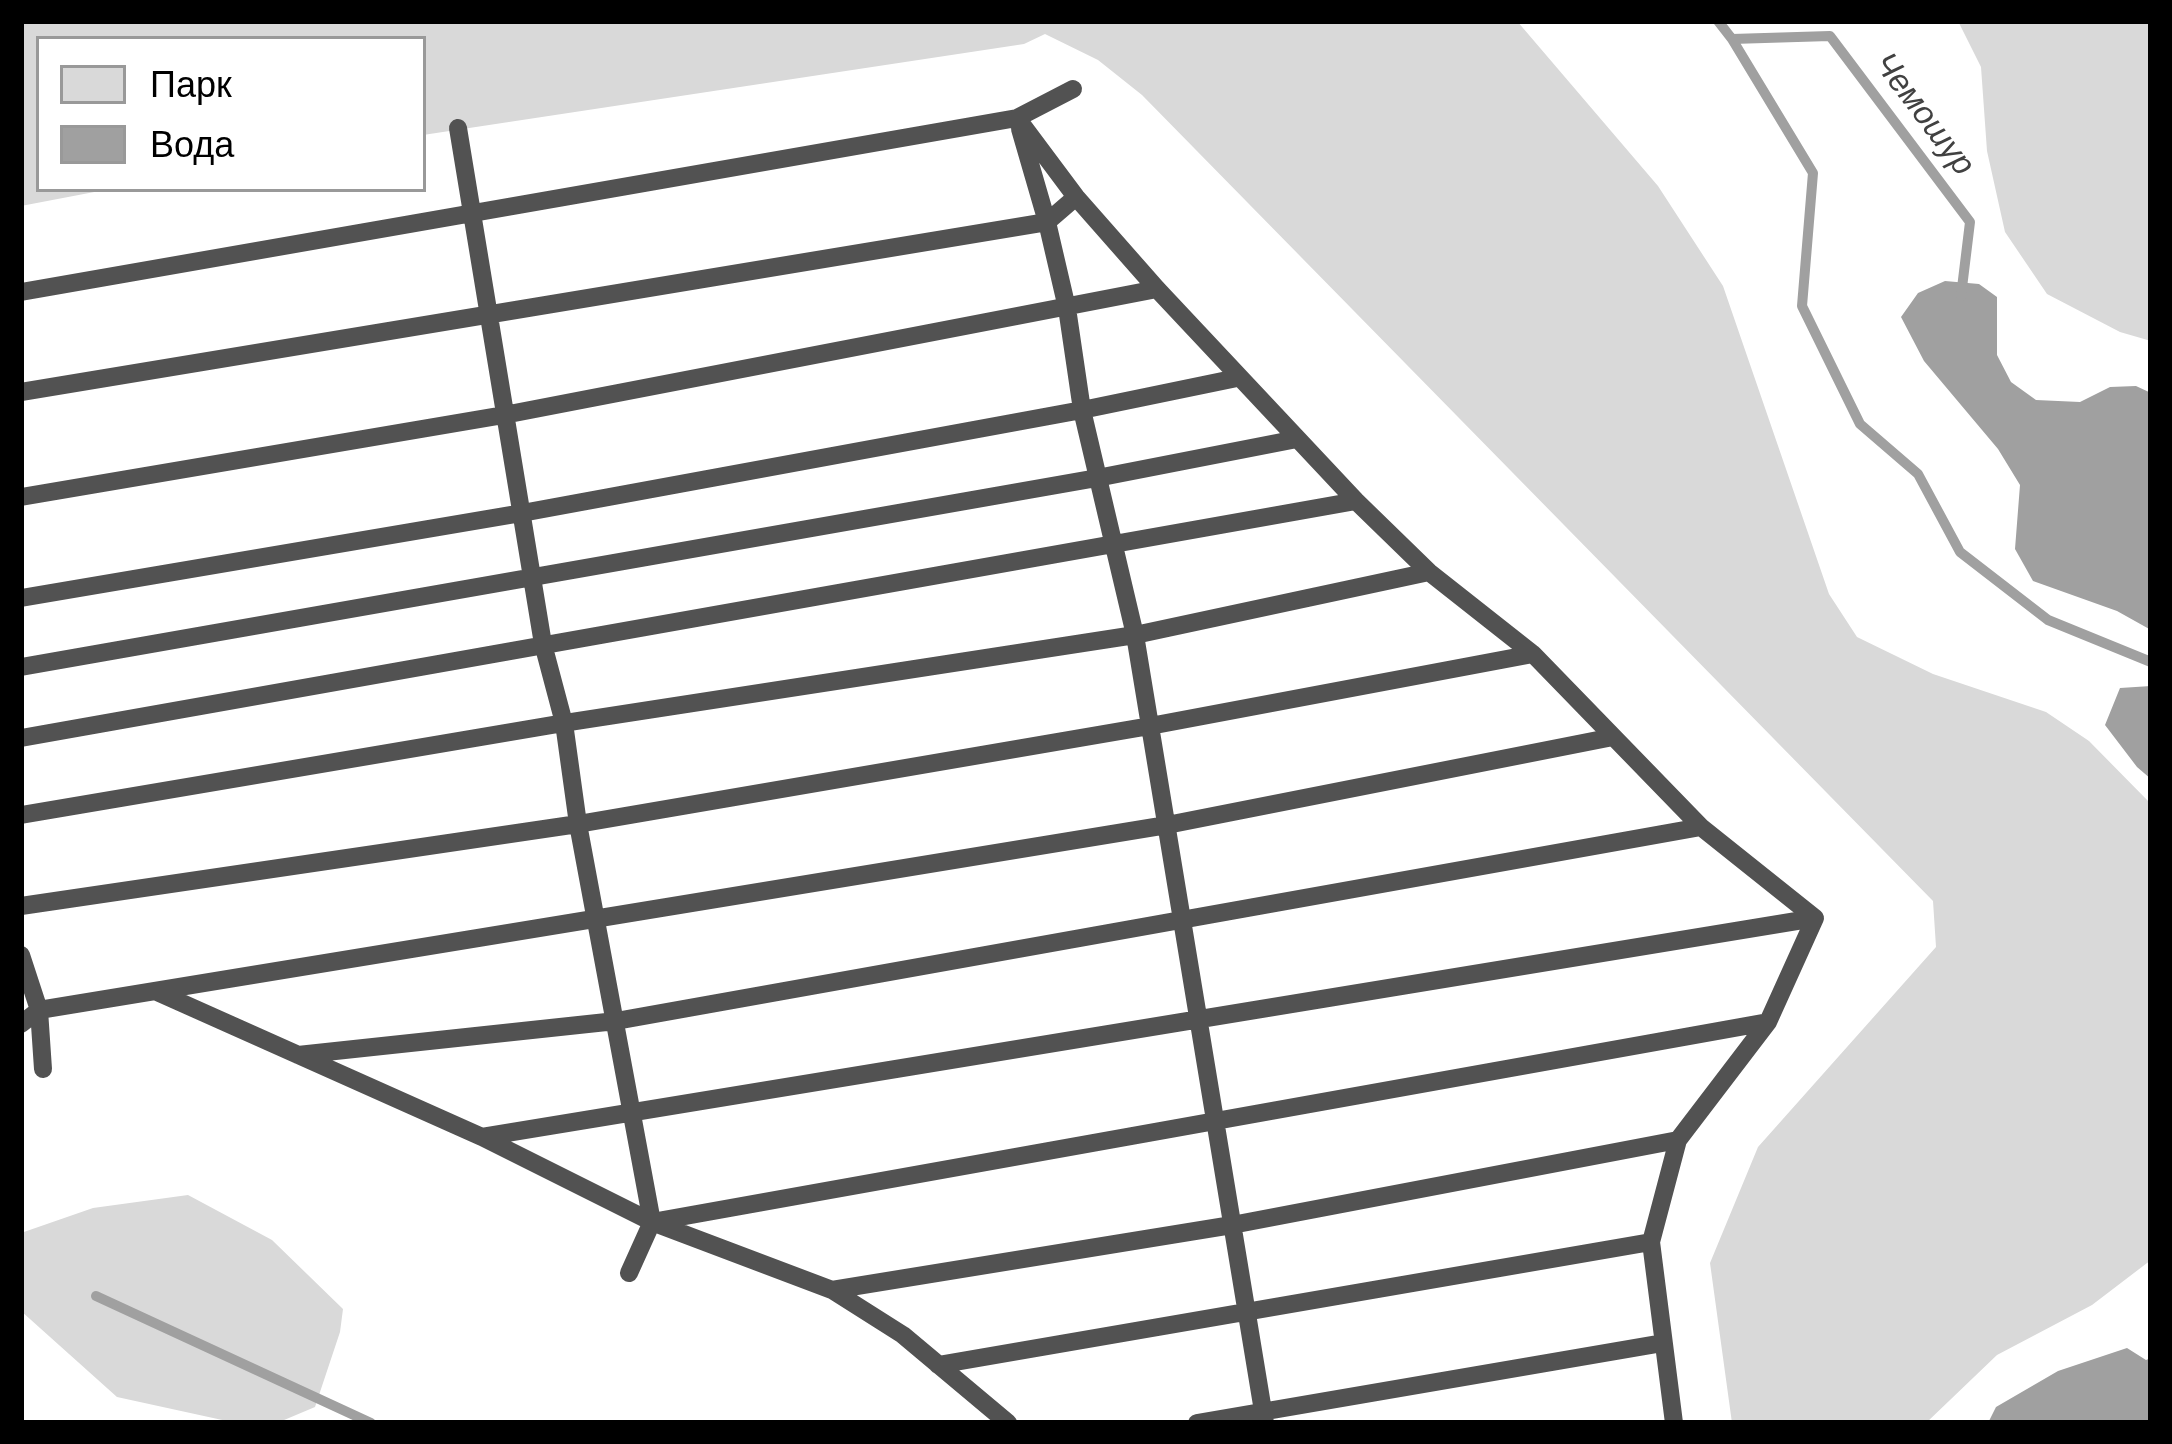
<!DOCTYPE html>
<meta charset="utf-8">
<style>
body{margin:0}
#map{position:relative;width:2172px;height:1444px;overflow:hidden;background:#fff;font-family:"DM Sans",sans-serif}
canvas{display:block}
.frame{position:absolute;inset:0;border:24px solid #000;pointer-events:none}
.legend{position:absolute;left:36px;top:36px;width:390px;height:156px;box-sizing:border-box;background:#fff;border:3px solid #999;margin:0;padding:15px 21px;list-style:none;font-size:36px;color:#000}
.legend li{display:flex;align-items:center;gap:24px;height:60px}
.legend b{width:60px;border:3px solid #999}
</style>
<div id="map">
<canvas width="2172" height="1444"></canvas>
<div class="frame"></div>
<ul class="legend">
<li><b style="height:33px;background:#d9d9d9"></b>Парк</li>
<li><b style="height:33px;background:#a0a0a0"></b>Вода</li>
</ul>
</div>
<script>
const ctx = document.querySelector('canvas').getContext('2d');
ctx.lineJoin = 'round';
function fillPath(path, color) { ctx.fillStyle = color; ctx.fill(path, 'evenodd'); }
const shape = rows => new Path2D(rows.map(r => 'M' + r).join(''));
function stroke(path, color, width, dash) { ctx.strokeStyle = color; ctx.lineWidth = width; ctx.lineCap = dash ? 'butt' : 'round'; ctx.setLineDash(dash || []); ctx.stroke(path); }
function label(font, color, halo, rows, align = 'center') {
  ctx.font = font + ' "DM Sans",sans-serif'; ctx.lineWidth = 10; ctx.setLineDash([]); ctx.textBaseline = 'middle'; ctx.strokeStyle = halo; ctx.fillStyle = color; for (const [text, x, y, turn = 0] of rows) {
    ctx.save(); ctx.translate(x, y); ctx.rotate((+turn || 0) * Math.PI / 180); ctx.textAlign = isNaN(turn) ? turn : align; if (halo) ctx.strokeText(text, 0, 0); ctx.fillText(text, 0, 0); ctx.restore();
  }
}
fillPath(shape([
 [21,21,1517,21,1658,186,1723,286,1829,594,1857,637,1933,674,2046,712,2089,741,2151,804,2151,1260,2092,1305,1997,1355,1926,1423,1732,1423,1710,1263,1758,1147,1936,947,1933,901,1142,95,1098,60,1045,34,1024,44,423,135,423,39,39,39,39,189,110,189,21,206],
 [1958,21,2151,21,2151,341,2120,332,2047,294,2005,232,1987,151,1981,67],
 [188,1195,272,1240,343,1309,340,1332,315,1407,277,1423,236,1423,117,1397,21,1311,21,1233,93,1208]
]), '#d9d9d9');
fillPath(shape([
 [1945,281,1979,284,1997,297,1997,355,2011,382,2036,400,2080,402,2110,387,2136,386,2151,393,2151,630,2117,611,2033,581,2015,549,2020,485,1998,449,1924,361,1901,317,1918,293],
 [2151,686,2151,779,2137,767,2105,725,2120,688],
 [2127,1348,2146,1360,2151,1358,2151,1423,1988,1423,1996,1407,2058,1371]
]), '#a0a0a0');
stroke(shape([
 [1718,21,1732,39,1830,36,1970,222,1961,296],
 [1732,39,1813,173,1802,306,1860,424,1918,474,1960,552,2048,620,2151,662],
 [96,1296,371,1423]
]), '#a0a0a0', 10);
stroke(shape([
 [1017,118,1076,197,1157,289,1356,501,1429,572,1533,654,1701,827,1815,918,1768,1022,1678,1140,1651,1242,1674,1423],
 [458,128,543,644,564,723,578,824,652,1222,629,1273],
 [1020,129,1047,222,1067,308,1082,410,1135,635,1265,1423],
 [21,292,1017,118,1073,89],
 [21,392,1047,222,1076,197],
 [21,497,504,415,1157,289],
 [21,598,522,513,1082,410,1237,378],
 [21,667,1097,478,1297,439],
 [21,738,1356,501],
 [21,815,564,723,1135,635,1429,572],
 [21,906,578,824,1150,726,1533,654],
 [21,955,39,1010,43,1069],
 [155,991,482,1137,652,1222,832,1290,903,1335,1008,1423],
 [21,1024,39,1010,1167,825,1613,737],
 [298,1055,616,1021,1701,827],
 [482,1137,1815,918],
 [652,1222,1768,1022],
 [832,1290,1232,1225,1678,1140],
 [938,1365,1651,1242],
 [1197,1423,1663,1343]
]), '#525252', 18);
label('italic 33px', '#414141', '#fff', [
 ["Чемошур",1923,115,53]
]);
</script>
